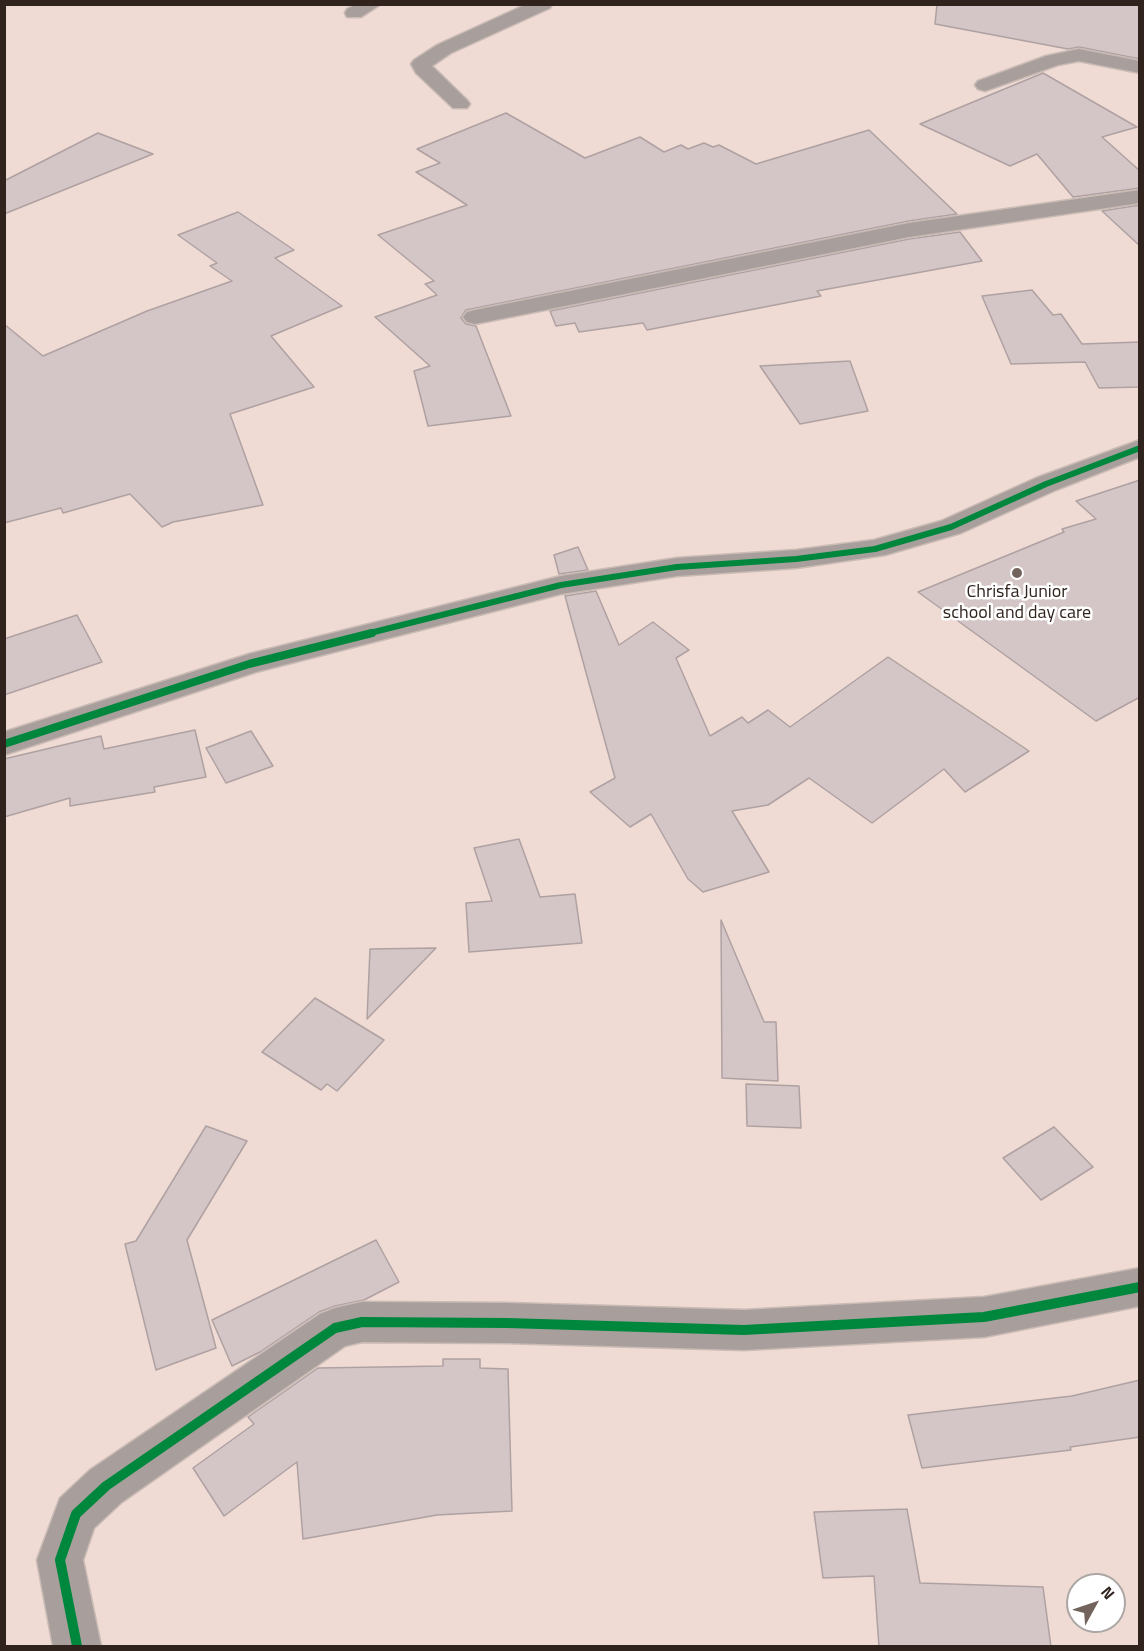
<!DOCTYPE html>
<style>
body{margin:0}
#map{position:relative;width:1144px;height:1651px;overflow:hidden;background:#efdbd3;font-family:"Titillium Web",sans-serif}
canvas{display:block}
.frame{position:absolute;inset:0;border:6px solid #30231d;pointer-events:none}
.north{position:absolute;left:1066px;top:1573px;width:60px;height:60px;box-sizing:border-box;background:#fff;border:2px solid #aca7a5;border-radius:50%;rotate:50deg;font-size:16px;font-weight:700;line-height:24px;text-align:center;color:#30231d}
.north::after{content:'';display:block;margin:auto;width:21px;height:27px;background:#73635d;clip-path:polygon(50% 0,100% 100%,50% 72%,0 100%)}
</style>
<div id="map">
<canvas width="1144" height="1651"></canvas>
<div class="frame"></div>
<div class="north">N</div>
</div>
<script>
const ctx = document.querySelector('canvas').getContext('2d');
ctx.lineJoin = 'round';
function fillPath(path, color) { ctx.fillStyle = color; ctx.fill(path, 'evenodd'); }
const shape = rows => new Path2D(rows.map(r => 'M' + r).join(''));
function stroke(path, color, width, dash) { ctx.strokeStyle = color; ctx.lineWidth = width; ctx.lineCap = dash ? 'butt' : 'round'; ctx.setLineDash(dash || []); ctx.stroke(path); }
function label(font, color, halo, rows, align = 'center') {
  ctx.font = font + ' "Titillium Web",sans-serif'; ctx.lineWidth = 5; ctx.setLineDash([]); ctx.textBaseline = 'middle'; ctx.strokeStyle = halo; ctx.fillStyle = color; for (const [text, x, y, turn = 0] of rows) {
    ctx.save(); ctx.translate(x, y); ctx.rotate((+turn || 0) * Math.PI / 180); ctx.textAlign = isNaN(turn) ? turn : align; if (halo) ctx.strokeText(text, 0, 0); ctx.fillText(text, 0, 0); ctx.restore();
  }
}
const building = shape([
 [937,4,1140,4,1140,59,1079,47,1068,49,935,24,937,4],
 [1043,73,1137,127,1102,137,1140,171,1140,188,1073,197,1037,154,1010,166,920,124,1043,73],
 [506,113,585,158,640,137,664,152,681,145,688,149,704,143,713,147,719,145,756,164,869,130,957,214,909,221,466,310,461,318,466,324,476,326,511,416,428,426,414,371,430,366,375,317,437,295,425,284,434,281,378,235,467,205,416,172,440,163,417,149,506,113],
 [98,133,153,154,4,214,4,181,98,133],
 [1140,205,1140,246,1102,211,1140,205],
 [238,212,294,250,275,258,342,306,271,336,314,387,230,414,263,505,173,522,162,527,130,494,63,513,61,508,4,523,4,324,43,356,147,311,232,281,210,266,217,263,178,235,238,212],
 [960,232,982,261,817,291,821,296,647,330,643,323,579,332,575,323,556,326,550,311,909,239,960,232],
 [1032,290,1053,315,1061,314,1082,344,1140,342,1140,387,1099,388,1085,362,1011,364,982,296,1032,290],
 [850,361,868,411,800,424,760,366,850,361],
 [1140,480,1140,697,1096,721,918,592,1064,532,1062,529,1096,519,1076,501,1140,480],
 [578,547,588,570,559,574,554,555,578,547],
 [596,591,619,645,653,622,689,650,676,658,710,736,742,717,748,723,768,710,790,727,888,657,1029,751,965,792,944,769,872,823,809,778,768,805,732,811,769,872,703,892,688,879,651,814,630,827,590,792,615,778,565,596,596,591],
 [77,615,102,662,4,695,4,639,77,615],
 [195,730,206,777,154,787,155,792,70,806,70,798,4,817,4,759,101,736,104,749,195,730],
 [251,731,273,766,226,783,206,748,251,731],
 [519,839,540,897,575,894,582,943,469,952,466,903,492,901,474,848,519,839],
 [721,920,764,1022,776,1022,778,1081,722,1078,721,920],
 [436,948,367,1019,370,949,436,948],
 [315,998,384,1040,337,1091,327,1084,321,1090,262,1052,315,998],
 [746,1084,799,1086,801,1128,747,1126,746,1084],
 [206,1126,247,1141,187,1240,216,1348,156,1370,125,1244,136,1241,206,1126],
 [1054,1127,1093,1167,1041,1200,1003,1158,1054,1127],
 [376,1240,399,1282,364,1300,335,1306,319,1312,260,1352,232,1366,212,1320,376,1240],
 [443,1359,480,1359,480,1368,508,1369,512,1511,437,1515,303,1539,297,1462,224,1516,193,1468,254,1424,248,1417,318,1368,443,1366,443,1359],
 [1140,1380,1140,1437,1070,1447,1071,1450,922,1468,908,1415,1072,1396,1140,1380],
 [907,1509,920,1583,1043,1587,1051,1647,879,1647,874,1576,823,1578,814,1512,907,1509]
]);
fillPath(building, '#d4c5c6');
stroke(building, '#afa1a2', 1.5);
const minor = shape([
 [357,4,381,4,361,17,347,17,345,13,347,9,357,4],
 [527,4,552,4,550,8,451,53,432,66,467,100,470,104,467,108,453,108,416,73,411,64,414,60,437,45,527,4],
 [1079,49,1140,61,1140,73,1079,61,1058,65,985,91,978,89,975,85,978,81,1046,56,1079,49],
 [1140,190,1140,203,909,237,475,324,467,322,463,317,467,312,475,310,909,223,1140,190],
 [1140,440,1140,457,1056,490,961,533,885,555,796,568,677,576,561,594,256,672,4,755,4,732,249,654,561,576,677,558,796,550,874,540,941,521,1036,478,1140,440],
 [1140,1268,1140,1306,984,1337,744,1350,507,1343,362,1342,345,1346,122,1502,94,1528,83,1560,101,1646,53,1646,37,1560,60,1498,90,1470,320,1314,335,1308,362,1302,507,1303,744,1310,984,1297,1140,1268]
]);
stroke(minor, '#cabbb5', 3);
fillPath(minor, '#a89f9d');
stroke(shape([
 [366,634,561,585,677,567,796,559,875,549,951,527,1046,484,1140,448]
]), '#00873e', 6);
stroke(shape([
 [4,744,249,664,372,633]
]), '#00873e', 8);
stroke(shape([
 [77,1646,60,1560,76,1514,106,1486,335,1328,362,1322,507,1323,744,1330,984,1317,1140,1287]
]), '#00873e', 10);
for (const [x, y, r, color] of [
 [1017,573,6,"#73635d"]
]) { const dot = new Path2D(); dot.arc(x, y, r, 0, 2 * Math.PI); ctx.fillStyle = color; ctx.fill(dot); stroke(dot, '#fff', 2); }
label('18px', '#30231d', '#fff', [
 ["Chrisfa Junior",1017,593],
 ["school and day care",1017,614]
]);
</script>
